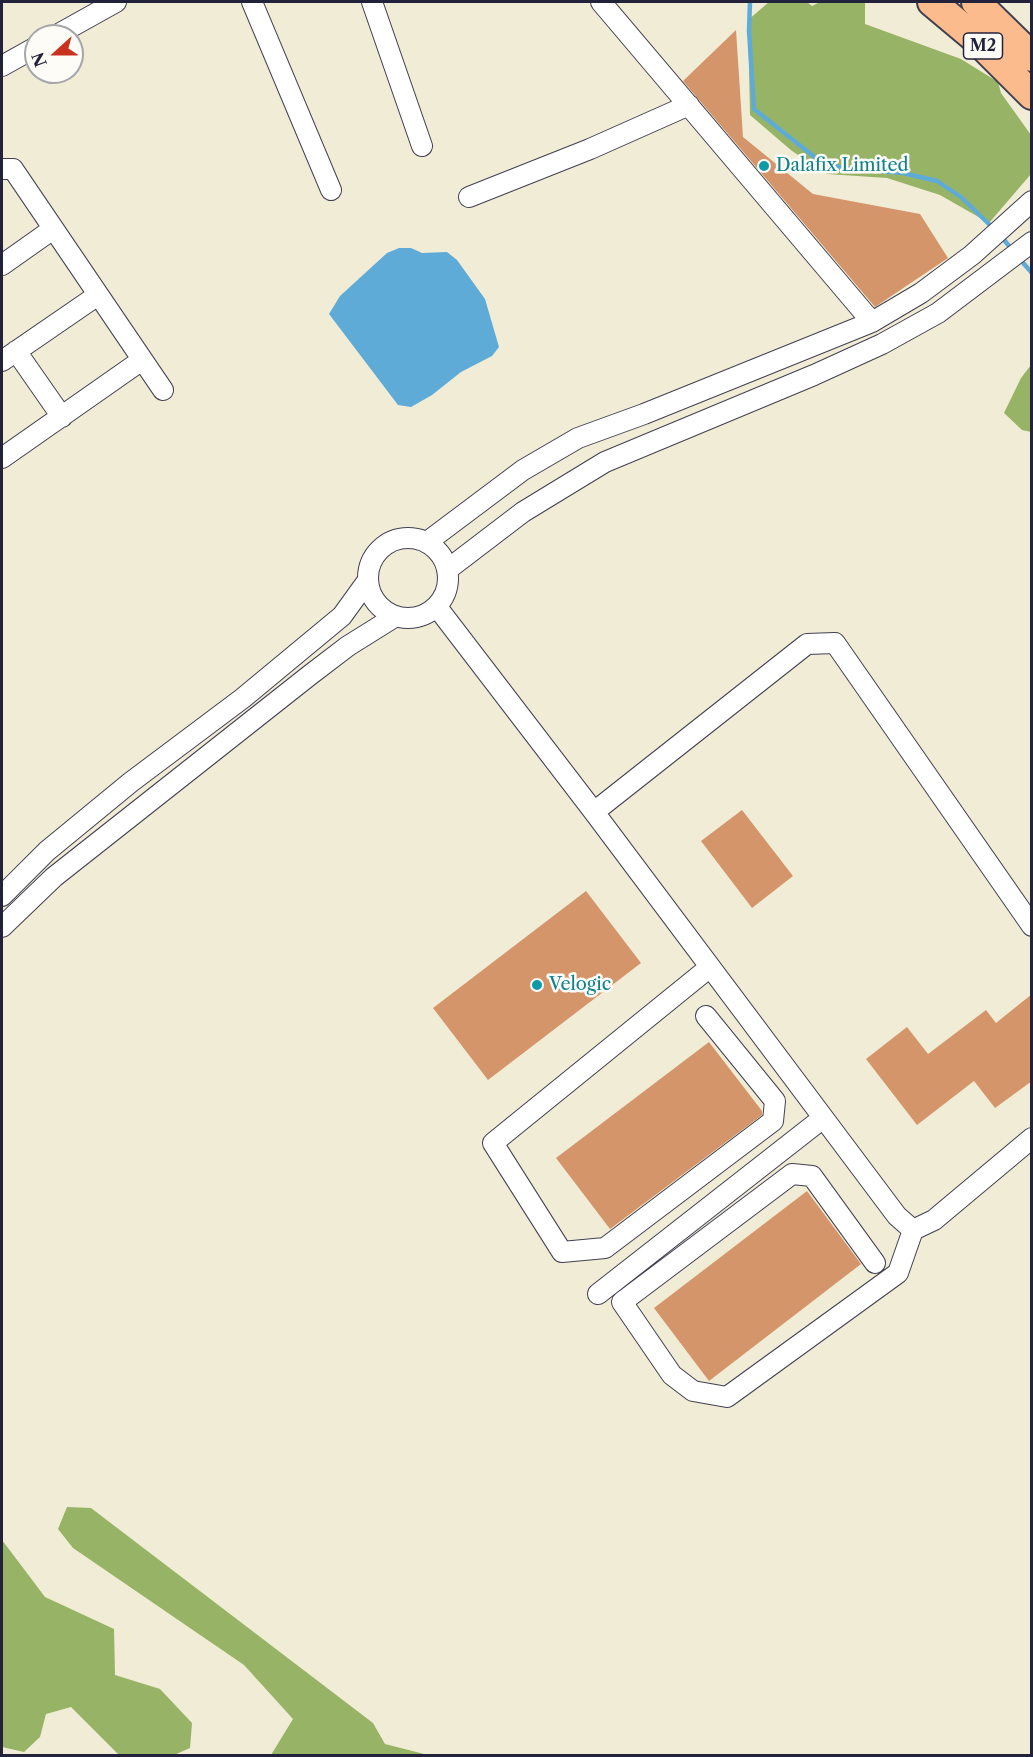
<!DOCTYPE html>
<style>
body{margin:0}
#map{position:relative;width:1033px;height:1757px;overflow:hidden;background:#f1ecd5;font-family:"Libre Caslon Text",serif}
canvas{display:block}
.frame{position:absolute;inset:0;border:3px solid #22223b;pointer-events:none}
.north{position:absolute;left:24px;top:24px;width:60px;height:60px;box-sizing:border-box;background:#fdfcf7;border:2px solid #a5a5ac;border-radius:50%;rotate:249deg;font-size:16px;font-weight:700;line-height:24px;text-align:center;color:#22223b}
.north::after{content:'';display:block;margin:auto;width:21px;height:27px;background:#c8321e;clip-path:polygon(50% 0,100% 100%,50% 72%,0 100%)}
</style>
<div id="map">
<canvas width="1033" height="1757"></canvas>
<div class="frame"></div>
<div class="north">N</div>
</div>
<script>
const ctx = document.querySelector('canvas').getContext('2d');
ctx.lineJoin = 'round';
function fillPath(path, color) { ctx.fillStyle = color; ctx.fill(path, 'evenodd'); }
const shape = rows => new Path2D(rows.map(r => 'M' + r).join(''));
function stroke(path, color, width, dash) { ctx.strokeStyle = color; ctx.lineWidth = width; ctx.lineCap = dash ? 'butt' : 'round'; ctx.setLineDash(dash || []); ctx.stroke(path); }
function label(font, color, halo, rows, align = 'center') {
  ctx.font = font + ' "Libre Caslon Text",serif'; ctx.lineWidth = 5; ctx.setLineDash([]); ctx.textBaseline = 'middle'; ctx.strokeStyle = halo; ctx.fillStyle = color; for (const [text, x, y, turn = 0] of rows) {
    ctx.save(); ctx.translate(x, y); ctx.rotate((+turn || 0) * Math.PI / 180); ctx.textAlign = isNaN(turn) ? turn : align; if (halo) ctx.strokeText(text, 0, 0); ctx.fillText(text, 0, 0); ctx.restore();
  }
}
fillPath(shape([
 [769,2,807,2,812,6,820,2,865,2,865,24,961,59,998,82,1001,93,1031,135,1031,174,989,223,940,195,887,178,827,174,792,151,750,115,748,20],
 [1031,365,1031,432,1022,430,1004,413,1021,378],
 [67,1507,91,1508,373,1723,385,1744,428,1755,271,1755,293,1719,244,1665,73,1548,58,1529],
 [2,1540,45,1597,114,1629,115,1675,160,1689,192,1723,190,1748,174,1755,119,1755,71,1707,46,1714,40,1737,24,1752,2,1747]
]), '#97b366');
fillPath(shape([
 [399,248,411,248,422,253,447,252,457,260,485,299,499,347,492,356,461,372,432,395,411,407,398,405,329,314,340,296,387,253]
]), '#5fabd8');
stroke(shape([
 [750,2,749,30,754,109,817,159,842,168,903,173,937,181,961,197,993,228],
 [1001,236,1013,251],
 [1018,257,1032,273]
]), '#5fabd8', 4.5);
fillPath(shape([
 [736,30,743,137,813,194,920,214,948,258,875,307,683,81],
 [742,810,793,876,752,908,701,841],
 [586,891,641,963,488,1080,433,1008],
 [1032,994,1032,1081,995,1108,974,1081,917,1125,866,1059,907,1027,928,1054,986,1010,996,1023],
 [709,1042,762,1111,762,1115,610,1229,556,1158],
 [807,1191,861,1264,709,1381,654,1308]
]), '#d5956b');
const minor = shape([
 [252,2,331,190],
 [372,2,422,146],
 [601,2,872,322],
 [55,36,116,2],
 [2,66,36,47],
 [2,169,13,169,163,390],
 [469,197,590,149,689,105],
 [2,265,53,229],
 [16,351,62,417],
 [2,361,98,295],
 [2,458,142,360],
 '368 578a40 40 0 1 1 80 0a40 40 0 1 1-80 0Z',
 [427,542,523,470,578,438,644,414,872,322,921,293,972,255,1032,201],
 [447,570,523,512,605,462,814,375,882,344,938,313,1032,242],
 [437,607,594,812,897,1216,913,1230],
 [594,812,807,644,835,643,1032,926],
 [2,896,47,851,131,782,243,698,342,616,368,580],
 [2,927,54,877,310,675,348,646,396,616],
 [706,1016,775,1101,773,1121,605,1248,562,1252,493,1143,710,967],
 [875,1263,812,1176,792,1174,622,1302,672,1375,693,1391,727,1397,898,1273,913,1230,934,1220,1032,1138],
 [598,1294,823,1118]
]);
const highway = shape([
 [932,2,975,38,1032,95],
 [976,2,1032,57]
]);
stroke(minor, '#414052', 22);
stroke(highway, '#414052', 32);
stroke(minor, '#fff', 20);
stroke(highway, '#fbbb8d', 28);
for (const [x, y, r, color] of [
 [764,166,6,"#0f9aa8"],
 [537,985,6,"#0f9aa8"]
]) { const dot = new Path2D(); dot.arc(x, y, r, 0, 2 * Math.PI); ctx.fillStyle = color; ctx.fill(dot); stroke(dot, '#fdfcf7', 2); }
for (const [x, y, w] of [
 [983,46,39]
]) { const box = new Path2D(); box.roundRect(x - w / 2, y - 13, w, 26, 4.5); ctx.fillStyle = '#fdfcf7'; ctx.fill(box); stroke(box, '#22223b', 1.5); }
label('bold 16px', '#22223b', null, [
 ["M2",983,46]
]);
label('18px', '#0d838f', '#fdfcf7', [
 ["Dalafix Limited",776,166],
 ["Velogic",549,985]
], 'left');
</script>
